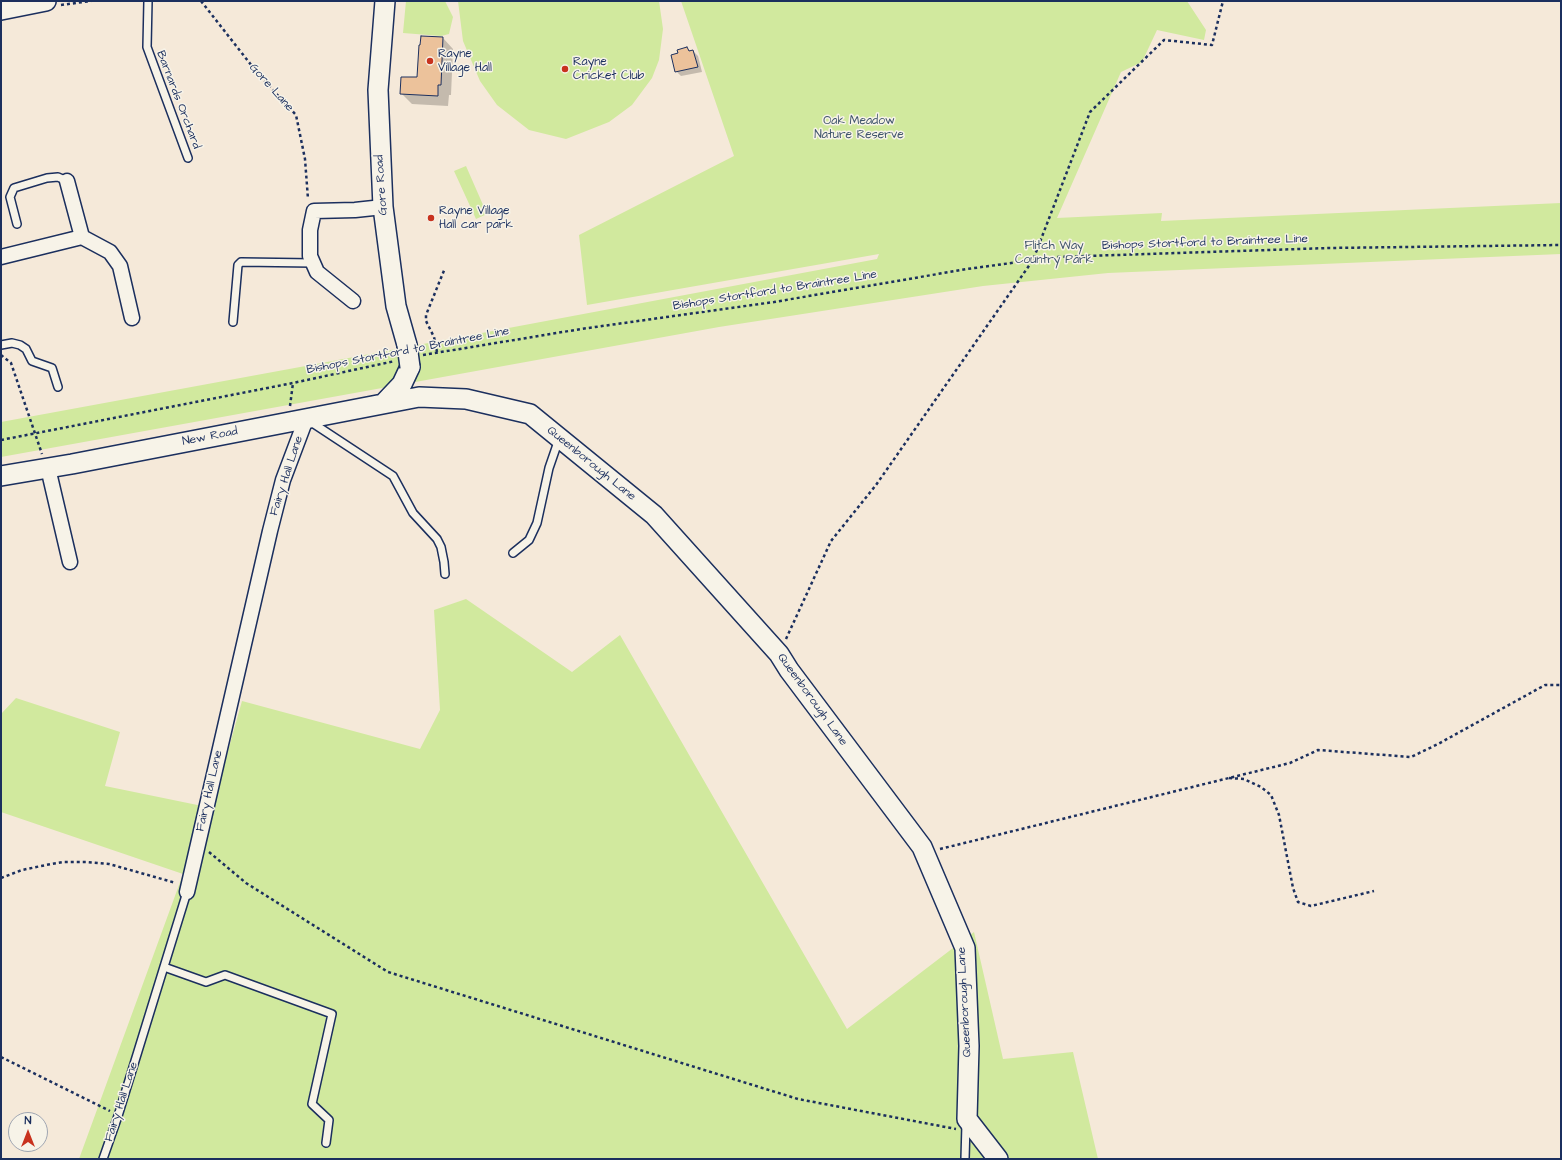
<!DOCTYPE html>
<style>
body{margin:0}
#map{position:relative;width:1562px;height:1160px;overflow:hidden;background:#f5e9d9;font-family:"Architects Daughter",sans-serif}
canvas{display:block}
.frame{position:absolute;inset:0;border:2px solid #1b2f5e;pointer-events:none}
.north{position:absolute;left:8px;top:1112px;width:40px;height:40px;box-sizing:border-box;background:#f7f3e8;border:1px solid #9fa5b1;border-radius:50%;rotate:0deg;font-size:11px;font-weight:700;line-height:16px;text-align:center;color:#1b2f5e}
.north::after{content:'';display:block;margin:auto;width:14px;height:18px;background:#c8321e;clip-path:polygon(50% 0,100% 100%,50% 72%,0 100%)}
</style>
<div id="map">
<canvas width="1562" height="1160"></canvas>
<div class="frame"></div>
<div class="north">N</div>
</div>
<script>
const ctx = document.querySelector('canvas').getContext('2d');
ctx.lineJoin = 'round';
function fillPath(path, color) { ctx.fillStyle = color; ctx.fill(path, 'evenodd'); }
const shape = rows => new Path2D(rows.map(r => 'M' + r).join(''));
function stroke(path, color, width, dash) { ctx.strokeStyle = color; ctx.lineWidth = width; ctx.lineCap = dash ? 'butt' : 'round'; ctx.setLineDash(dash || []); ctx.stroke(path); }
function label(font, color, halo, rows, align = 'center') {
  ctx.font = font + ' "Architects Daughter",sans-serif'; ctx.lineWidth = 3; ctx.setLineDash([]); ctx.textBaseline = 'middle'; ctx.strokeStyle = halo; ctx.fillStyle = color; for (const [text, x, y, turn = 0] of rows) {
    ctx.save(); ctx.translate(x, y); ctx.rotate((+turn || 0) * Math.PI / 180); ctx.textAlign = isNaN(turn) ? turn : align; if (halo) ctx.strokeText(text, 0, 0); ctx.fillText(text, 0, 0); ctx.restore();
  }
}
fillPath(shape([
 [406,1,445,1,453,17,449,34,441,36,403,33],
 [458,1,659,1,663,29,659,60,652,78,632,105,609,122,566,139,529,130,497,105,480,81,463,41],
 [681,1,1187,1,1206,30,1204,40,1157,30,1142,62,1121,72,1057,218,1162,213,1161,221,1561,203,1561,254,1108,273,983,286,719,327,1,457,1,422,311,365,877,259,879,254,587,305,579,235,734,156],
 [466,166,487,214,476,219,454,171],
 [466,599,572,672,620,635,847,1029,974,932,1003,1059,1073,1052,1098,1159,79,1159,183,874,1,812,1,714,16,698,120,732,105,786,212,808,242,701,420,749,440,710,434,610]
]), '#d1e99e');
fillPath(shape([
 [443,38,453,49,451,95,449,95,448,106,412,104,401,93,418,78],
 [687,48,691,52,693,51,698,56,702,72,681,76,676,71,680,54]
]), '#0003');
const building = shape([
 [421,36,443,37,441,85,438,85,438,96,400,94,401,77,417,77,419,45,420,45,421,36],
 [687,47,689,51,693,50,698,67,675,72,671,55,678,53,677,50,687,47]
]);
fillPath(building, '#ecc29b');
stroke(building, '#1b2f5e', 1);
const lane = shape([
 [148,1,147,47,188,158],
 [17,224,10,197,14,188,47,178,58,177,67,181],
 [233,322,238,265,241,262,313,263],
 [1,345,12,343,20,345,26,349,32,361,52,368,58,387],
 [311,422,393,476,413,513,437,539,441,547,444,562,445,574],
 [513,553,529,540,537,523,549,468,559,439],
 [164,967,206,982,225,975,332,1014,312,1104,329,1120,326,1143],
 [103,1159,118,1116,187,892],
 [965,1159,966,1124]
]);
const street = shape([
 [67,181,82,237],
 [1,257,82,237,110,252,120,266,132,318],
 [353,301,317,272,310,256,310,230,314,211,355,210,383,207],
 [48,468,70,562],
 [187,892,270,531,283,480,306,419]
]);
const secondary = shape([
 [385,1,378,90,383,207,396,306,407,345],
 [1,10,46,1],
 [384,403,402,384,410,367],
 [1,476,72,464,419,397,466,399,530,414,654,515,779,654,789,670,922,847,965,948,969,1046,967,1119,998,1159]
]);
stroke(lane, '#1b2f5e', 10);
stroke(street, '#1b2f5e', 17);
stroke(secondary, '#1b2f5e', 22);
stroke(shape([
 [201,1,259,75,296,115,305,159,308,199],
 [61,5,91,1],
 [437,352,434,337,426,321,426,315,445,268],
 [1,355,11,363,42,454],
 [423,355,581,329,774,302,967,269,1056,257,1329,248,1561,245],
 [290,406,293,383],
 [1,440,293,383,395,361],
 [786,639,831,541,876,485,1033,260,1090,112,1164,40,1212,45,1223,1],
 [1229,778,1244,779,1261,787,1271,795,1279,815,1293,888,1298,902,1311,906,1374,891],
 [940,849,1290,763,1318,750,1411,757,1438,744,1545,685,1561,685],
 [209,852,246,883,388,972,798,1099,956,1129],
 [1,878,22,870,46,865,63,862,86,862,109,864,176,883],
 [1,1057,110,1111]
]), '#1b2f5e', 2.5, [3, 3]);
stroke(lane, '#f7f3e8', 7);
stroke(street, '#f7f3e8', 14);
stroke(secondary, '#f7f3e8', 19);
const secondaryBridge = shape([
 [407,345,410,367]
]);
stroke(secondaryBridge, '#1b2f5e', 22, []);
stroke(secondaryBridge, '#f7f3e8', 19);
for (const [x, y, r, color] of [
 [430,61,4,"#c8321e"],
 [565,69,4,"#c8321e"],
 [431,218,4,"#c8321e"]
]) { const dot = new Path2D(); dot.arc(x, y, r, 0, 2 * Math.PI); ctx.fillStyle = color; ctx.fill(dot); stroke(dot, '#f7f3e8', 1.5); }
label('12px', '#1b2f5e', '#f7f3e8', [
 ["Rayne",438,54],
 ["Village Hall",438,68],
 ["Rayne",573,62],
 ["Cricket Club",573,76],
 ["Rayne Village",439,211],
 ["Hall car park",439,225]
], 'left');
label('12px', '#1b2f5e', '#f7f3e8', [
 ["Gore Lane",271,88,48],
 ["Barnards Orchard",178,100,69],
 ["Gore Road",382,185,-94],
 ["Bishops Stortford to Braintree Line",1205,243,-2],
 ["Bishops Stortford to Braintree Line",775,291,-9],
 ["Bishops Stortford to Braintree Line",408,351,-11],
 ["New Road",210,437,-11],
 ["Queenborough Lane",591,464,39],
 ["Fairy Hall Lane",287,476,-72],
 ["Queenborough Lane",812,700,54],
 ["Fairy Hall Lane",210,791,-77],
 ["Queenborough Lane",965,1002,-93],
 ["Fairy Hall Lane",122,1102,-72]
]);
label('12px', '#3f546b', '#f7f3e8', [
 ["Oak Meadow",859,121],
 ["Nature Reserve",859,135],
 ["Flitch Way",1054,246],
 ["Country Park",1054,260]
]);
</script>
